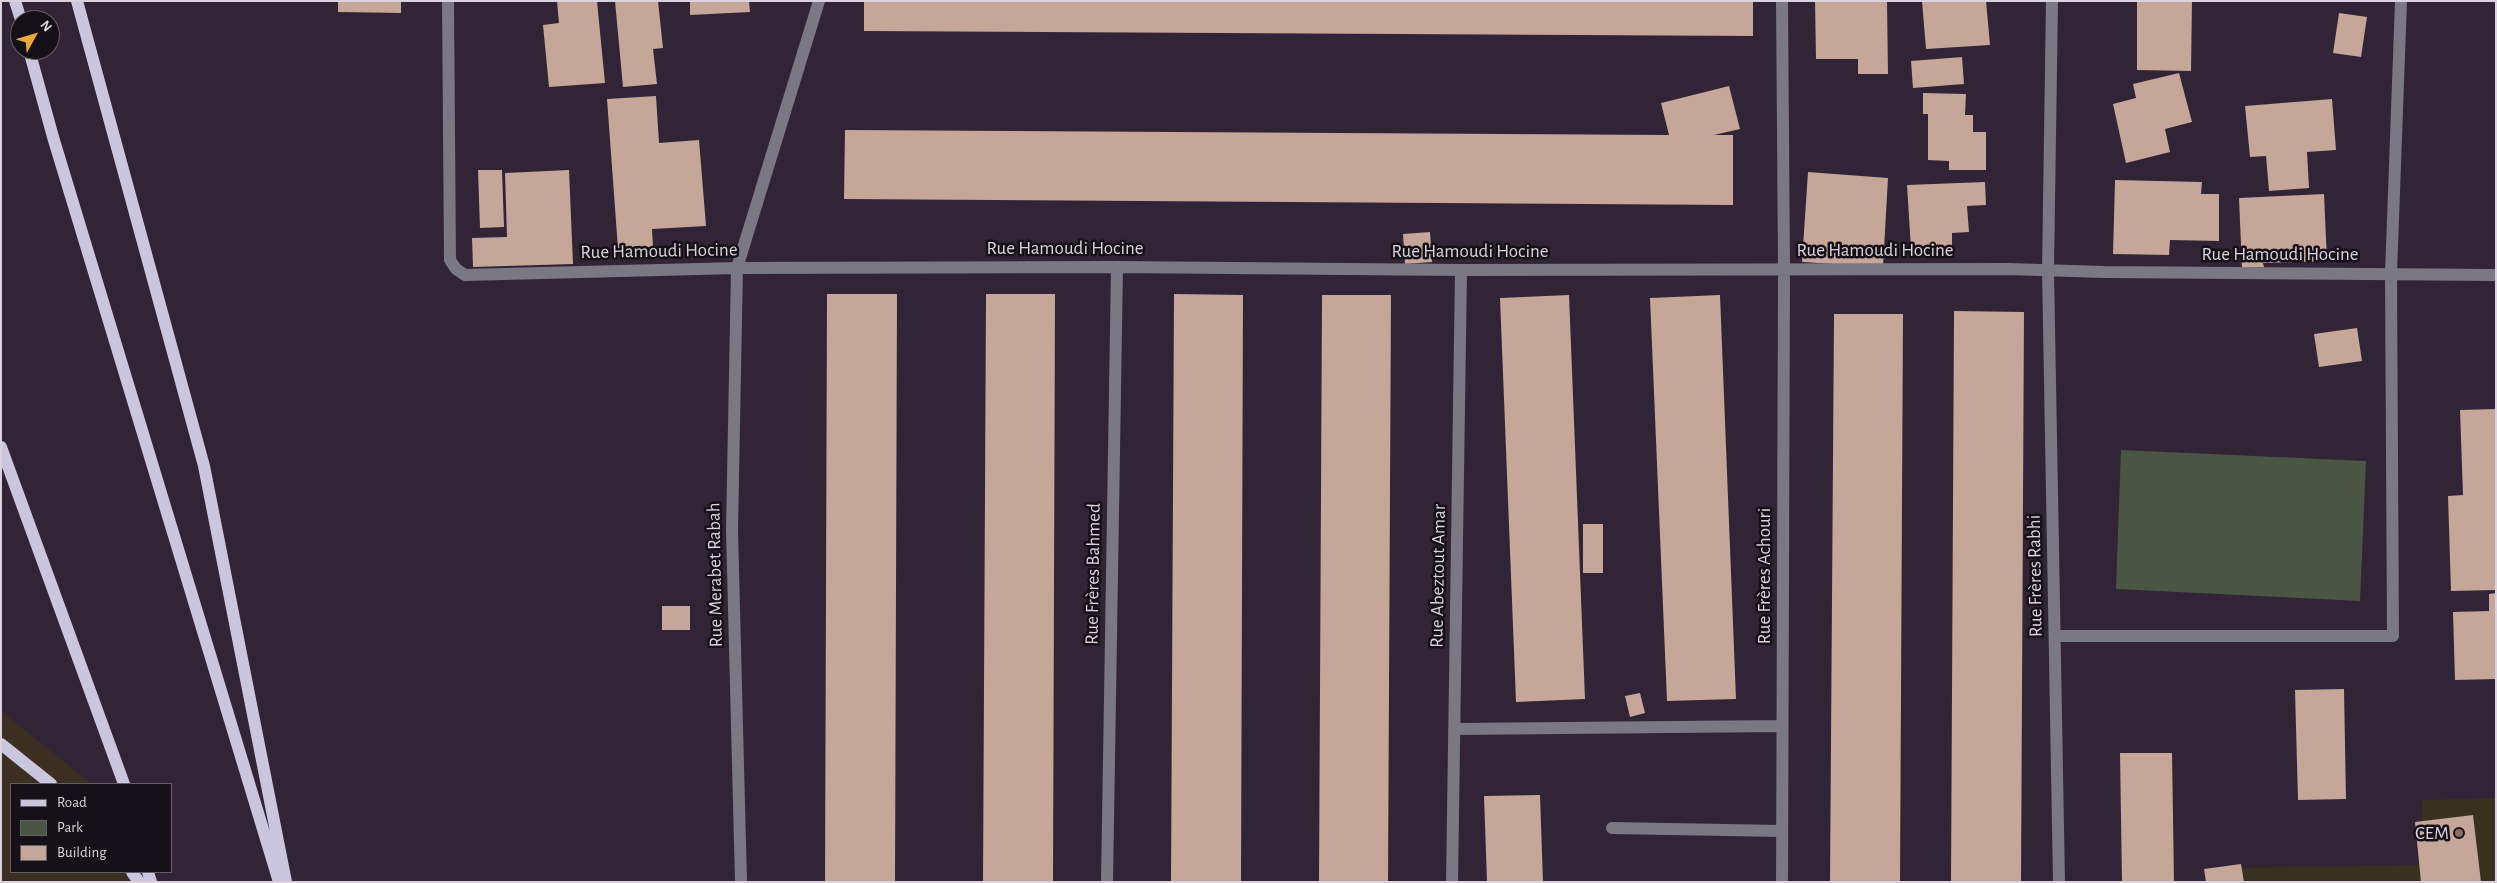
<!DOCTYPE html>
<meta charset="utf-8">
<style>
body{margin:0}
#map{position:relative;width:2497px;height:883px;overflow:hidden;background:#312437;font-family:"Alegreya Sans",sans-serif}
canvas{display:block}
.frame{position:absolute;inset:0;border:2px solid #dad2de;pointer-events:none}
.legend{position:absolute;left:10px;top:783px;width:162px;height:90px;box-sizing:border-box;background:#161018;border:1px solid #645e67;margin:0;padding:6px 9px;list-style:none;font-size:15px;color:#dad2de}
.legend li{display:flex;align-items:center;gap:10px;height:25px}
.legend b{width:25px;border:1px solid #645e67}
.north{position:absolute;left:10px;top:10px;width:50px;height:50px;box-sizing:border-box;background:#161018;border:1px solid #645e67;border-radius:50%;rotate:51deg;font-size:14px;font-weight:700;line-height:20px;text-align:center;color:#dad2de}
.north::after{content:'';display:block;margin:auto;width:18px;height:22px;background:#eca93b;clip-path:polygon(50% 0,100% 100%,50% 72%,0 100%)}
</style>
<div id="map">
<canvas width="2497" height="883"></canvas>
<div class="frame"></div>
<ul class="legend">
<li><b style="height:6px;background:#c9c6dd"></b>Road</li>
<li><b style="height:14px;background:#4a5643"></b>Park</li>
<li><b style="height:14px;background:#c5a698"></b>Building</li>
</ul>
<div class="north">N</div>
</div>
<script>
const ctx = document.querySelector('canvas').getContext('2d');
ctx.lineJoin = 'round';
function fillPath(path, color) { ctx.fillStyle = color; ctx.fill(path, 'evenodd'); }
const shape = rows => new Path2D(rows.map(r => 'M' + r).join(''));
function stroke(path, color, width, dash) { ctx.strokeStyle = color; ctx.lineWidth = width; ctx.lineCap = dash ? 'butt' : 'round'; ctx.setLineDash(dash || []); ctx.stroke(path); }
function label(font, color, halo, rows, align = 'center') {
  ctx.font = font + ' "Alegreya Sans",sans-serif'; ctx.lineWidth = 5; ctx.setLineDash([]); ctx.textBaseline = 'middle'; ctx.strokeStyle = halo; ctx.fillStyle = color; for (const [text, x, y, turn = 0] of rows) {
    ctx.save(); ctx.translate(x, y); ctx.rotate((+turn || 0) * Math.PI / 180); ctx.textAlign = isNaN(turn) ? turn : align; if (halo) ctx.strokeText(text, 0, 0); ctx.fillText(text, 0, 0); ctx.restore();
  }
}
fillPath(shape([
 [1,711,87,780,90,784,11,784,11,872,139,872,145,882,1,882]
]), '#3d2e22');
fillPath(shape([
 [2496,798,2496,882,2228,882,2228,868,2423,865,2422,800]
]), '#383120');
fillPath(shape([
 [2121,450,2366,461,2360,601,2116,589]
]), '#4a5643');
fillPath(shape([
 [338,1,401,1,401,13,338,12],
 [557,1,597,1,605,83,549,87,543,25,559,23],
 [615,1,658,1,663,48,653,49,657,84,623,87],
 [690,1,749,1,750,12,690,15],
 [864,1,1753,1,1753,36,864,31],
 [1815,1,1887,1,1888,74,1858,74,1858,59,1816,59],
 [1922,1,1986,1,1990,45,1926,49],
 [2137,1,2192,1,2191,71,2137,70],
 [2339,13,2367,17,2361,57,2333,53],
 [1962,57,1964,84,1913,88,1911,61],
 [2179,73,2192,122,2165,129,2170,152,2126,163,2113,104,2136,98,2133,84],
 [1729,86,1740,129,1714,135,1733,135,1733,205,844,199,845,130,1669,135,1661,103],
 [1923,93,1966,94,1965,115,1973,115,1973,132,1986,132,1986,170,1949,170,1949,161,1928,160,1928,114,1923,114],
 [656,96,659,143,699,140,706,226,652,229,653,247,618,249,607,99],
 [2332,99,2336,150,2307,152,2309,188,2269,191,2266,156,2250,157,2245,106],
 [478,170,502,170,504,227,480,228],
 [569,170,573,264,473,267,472,238,507,237,505,173],
 [1808,172,1888,178,1883,267,1802,262],
 [2115,180,2202,182,2201,194,2219,194,2219,241,2170,240,2169,255,2113,254],
 [1985,182,1986,205,1967,206,1969,232,1952,233,1952,247,1911,249,1907,185],
 [2324,194,2327,261,2263,263,2264,267,2242,268,2239,198],
 [1430,232,1432,262,1405,264,1403,234],
 [827,294,897,294,895,882,825,882],
 [986,294,1055,294,1053,882,983,882],
 [1174,294,1243,295,1241,882,1171,882],
 [1322,295,1391,295,1388,882,1319,882],
 [1569,295,1585,699,1516,702,1500,298],
 [1720,295,1736,699,1667,701,1650,298],
 [1954,311,2024,312,2021,882,1951,882],
 [1834,314,1903,314,1900,882,1830,882],
 [2357,328,2362,361,2319,367,2314,334],
 [2496,409,2496,590,2451,591,2448,496,2463,495,2460,410],
 [1583,524,1603,524,1603,573,1583,573],
 [2496,593,2496,679,2455,680,2453,612,2489,611,2489,594],
 [662,606,690,606,690,630,662,630],
 [2344,689,2346,799,2298,800,2295,690],
 [1640,693,1645,713,1630,717,1625,696],
 [2120,753,2172,753,2174,882,2122,882],
 [1540,795,1543,882,1487,882,1484,796],
 [2473,815,2481,882,2421,882,2415,822],
 [2241,864,2244,882,2206,882,2204,869]
]), '#c5a698');
stroke(shape([
 [448,1,450,260,456,269,465,275,737,268,1117,267,1461,270,2008,269,2104,272,2496,275],
 [1782,1,1784,269,1782,882],
 [2052,1,2048,270,2059,882],
 [2055,636,2393,636,2391,274,2401,1],
 [1454,729,1782,726],
 [1612,828,1782,831],
 [741,882,732,530,737,268,819,1],
 [1107,882,1117,267],
 [1452,882,1461,270]
]), '#797883', 12);
stroke(shape([
 [15,1,21,20],
 [77,1,204,466,286,882],
 [29,50,53,137,279,882],
 [1,447,124,784],
 [1,744,51,784],
 [132,872,139,882],
 [148,872,151,882]
]), '#c9c6dd', 12);
for (const [x, y, r, color] of [
 [2459,833,5,"#8d6e63"]
]) { const dot = new Path2D(); dot.arc(x, y, r, 0, 2 * Math.PI); ctx.fillStyle = color; ctx.fill(dot); stroke(dot, '#161018', 2); }
label('19px', '#dad2de', '#161018', [
 ["Rue Hamoudi Hocine",1065,248],
 ["Rue Hamoudi Hocine",1875,250],
 ["Rue Hamoudi Hocine",659,251,-1],
 ["Rue Hamoudi Hocine",1470,251],
 ["Rue Hamoudi Hocine",2280,254],
 ["Rue Frères Bahmed",1093,574,-89],
 ["Rue Merabet Rabah",715,575,-91],
 ["Rue Abeztout Amar",1438,576,-89],
 ["Rue Frères Achouri",1764,576,-90],
 ["Rue Frères Rabhi",2035,576,-91]
]);
label('19px', '#dad2de', '#161018', [
 ["CEM",2449,833]
], 'right');
</script>
